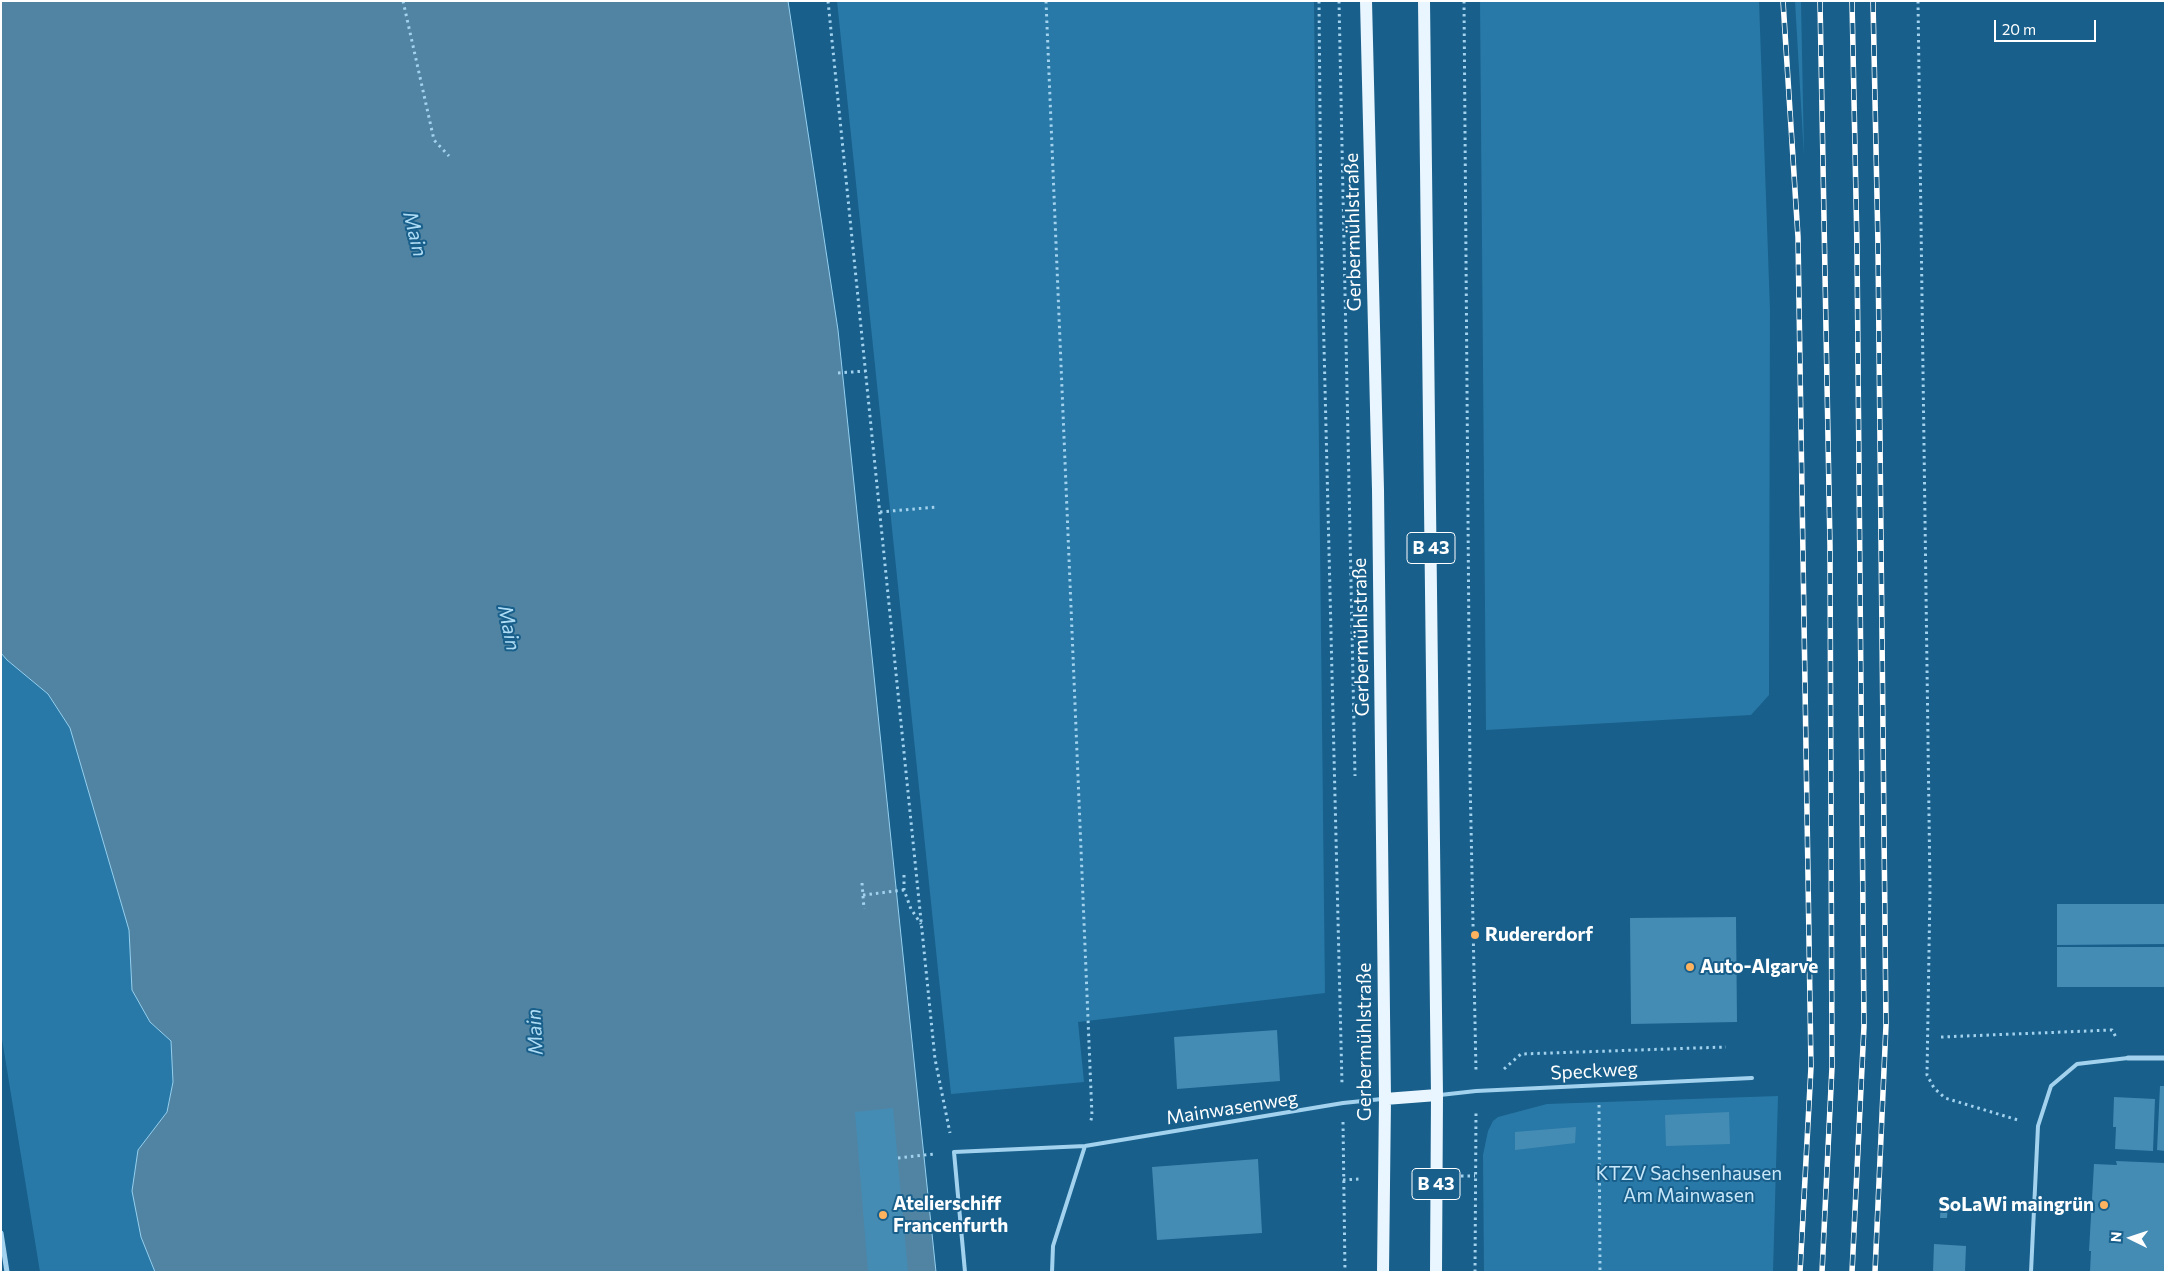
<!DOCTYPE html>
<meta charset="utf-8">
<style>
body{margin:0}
#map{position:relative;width:2166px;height:1273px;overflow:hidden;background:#185f8b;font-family:Commissioner,sans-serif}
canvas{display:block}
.frame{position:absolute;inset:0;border:2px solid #fff;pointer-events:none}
.north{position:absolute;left:2106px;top:1213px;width:50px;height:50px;-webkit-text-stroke:4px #185f8b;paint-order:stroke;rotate:274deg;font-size:14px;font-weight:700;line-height:20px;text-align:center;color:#fff}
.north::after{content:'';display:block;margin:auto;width:18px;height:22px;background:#fff;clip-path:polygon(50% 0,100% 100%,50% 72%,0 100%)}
.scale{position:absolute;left:1994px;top:20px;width:102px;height:22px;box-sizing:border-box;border:2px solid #fff;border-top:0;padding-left:6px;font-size:15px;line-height:18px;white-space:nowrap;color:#fff;-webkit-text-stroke:4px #185f8b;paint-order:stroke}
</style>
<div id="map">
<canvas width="2166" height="1273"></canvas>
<div class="frame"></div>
<div class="north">N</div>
<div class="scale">20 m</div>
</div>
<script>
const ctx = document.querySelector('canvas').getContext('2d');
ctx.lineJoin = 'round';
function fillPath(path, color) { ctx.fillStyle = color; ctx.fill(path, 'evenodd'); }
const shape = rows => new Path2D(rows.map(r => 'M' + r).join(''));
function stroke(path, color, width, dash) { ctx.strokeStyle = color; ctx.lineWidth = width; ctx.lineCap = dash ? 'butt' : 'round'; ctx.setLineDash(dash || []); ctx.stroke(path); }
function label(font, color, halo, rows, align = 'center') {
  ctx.font = font + ' Commissioner,sans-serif'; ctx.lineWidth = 4; ctx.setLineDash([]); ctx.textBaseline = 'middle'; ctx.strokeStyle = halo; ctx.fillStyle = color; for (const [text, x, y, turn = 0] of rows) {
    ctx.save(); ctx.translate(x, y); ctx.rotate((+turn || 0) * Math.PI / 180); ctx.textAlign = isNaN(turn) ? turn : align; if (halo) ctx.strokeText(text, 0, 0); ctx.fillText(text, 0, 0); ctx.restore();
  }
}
fillPath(shape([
 [837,1,1314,1,1325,993,1078,1022,1084,1082,951,1094],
 [1480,1,1759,1,1770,310,1769,695,1751,715,1486,730],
 [1795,1,1801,1,1804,156],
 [1,653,7,660,48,694,70,728,129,930,132,990,150,1022,171,1041,173,1082,167,1112,138,1150,141,1237,155,1272,40,1272,1,1033],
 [1778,1096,1773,1272,1484,1272,1483,1155,1488,1131,1493,1121,1498,1117,1547,1104]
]), '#2879a7');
const water = shape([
 [1,1,788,1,838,330,936,1272,155,1272,141,1237,132,1191,138,1150,167,1112,173,1082,171,1041,150,1022,132,990,129,930,70,728,48,694,7,660,1,653,1,1]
]);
fillPath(water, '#5184a2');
stroke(water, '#95d0f0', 1);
fillPath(shape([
 [2057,904,2165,904,2165,944,2057,945],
 [1736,917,1737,1022,1631,1024,1630,918],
 [2057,947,2165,947,2165,987,2057,987],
 [1277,1030,1280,1081,1177,1089,1174,1037],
 [2160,1086,2165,1086,2165,1151,2157,1150],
 [2114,1097,2155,1099,2153,1151,2115,1149,2116,1127,2113,1127],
 [893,1108,908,1272,868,1272,855,1112],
 [1729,1112,1730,1144,1666,1146,1665,1115],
 [1576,1127,1575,1143,1515,1150,1515,1132],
 [1258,1159,1262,1233,1157,1240,1152,1167],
 [2116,1161,2165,1163,2165,1272,2090,1272,2091,1251,2089,1251,2094,1164,2117,1165],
 [1941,1201,1948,1202,1947,1218,1940,1218],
 [1934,1244,1966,1246,1965,1272,1933,1272]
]), '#458cb5');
stroke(shape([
 [403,1,434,140,449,156],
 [828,1,935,1059,950,1133],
 [1046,1,1092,1116,1090,1124],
 [1319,1,1321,223,1342,1084],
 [1339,1,1355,776],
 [1464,1,1470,776,1476,1071],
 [1918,1,1930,889,1927,1075,1934,1088,1945,1098,2018,1120],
 [838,373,866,371],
 [880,512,937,507],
 [904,875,904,890,911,909,921,924],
 [862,883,864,909],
 [863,895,904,890],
 [1941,1037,2112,1030,2117,1039],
 [1504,1069,1521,1054,1726,1047],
 [1599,1105,1600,1272],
 [1343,1122,1345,1272],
 [898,1158,934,1154],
 [1461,1176,1475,1176],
 [1343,1180,1360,1179],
 [1475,1272,1476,1110]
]), '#a2d2ee', 3, [2.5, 4]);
stroke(shape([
 [1440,1095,1476,1091,1752,1078],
 [965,1272,954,1152,1085,1146,1343,1103,1382,1099],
 [1052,1272,1053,1246,1085,1146],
 [2031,1272,2038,1126,2051,1086,2077,1064,2128,1058]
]), '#a2d2ee', 4);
stroke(shape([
 [2128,1058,2165,1058],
 [1,1233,7,1272]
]), '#a2d2ee', 5);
stroke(shape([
 [1366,1,1378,490,1385,1099,1383,1272],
 [1424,1,1437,1095,1436,1272],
 [1385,1099,1437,1095]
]), '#e9f6ff', 12);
const rail = shape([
 [1783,1,1798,237,1811,1067,1800,1272],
 [1820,1,1830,546,1832,1067,1822,1272],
 [1852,1,1857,247,1864,1026,1852,1272],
 [1873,1,1878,246,1886,1025,1875,1272]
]);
stroke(rail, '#fff', 5.5);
stroke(rail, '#185f8b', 4, [11]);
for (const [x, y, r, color] of [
 [1475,935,5,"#ffb35f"],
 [1690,967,5,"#ffb35f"],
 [2104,1205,5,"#ffb35f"],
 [883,1215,5,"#ffb35f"]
]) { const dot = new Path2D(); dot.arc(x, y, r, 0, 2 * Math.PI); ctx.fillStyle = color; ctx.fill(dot); stroke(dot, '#185f8b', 2); }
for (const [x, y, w] of [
 [1431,548,48],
 [1436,1184,48]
]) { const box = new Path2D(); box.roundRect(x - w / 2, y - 15.5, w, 31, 4); ctx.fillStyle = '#185f8b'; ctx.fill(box); stroke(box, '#fff', 1); }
label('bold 18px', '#fff', null, [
 ["B 43",1431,548],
 ["B 43",1436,1184]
]);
label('19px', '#fff', '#185f8b', [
 ["Gerbermühlstraße",1353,232,-91],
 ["Gerbermühlstraße",1361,637,-91],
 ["Gerbermühlstraße",1365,1042,-90],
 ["Speckweg",1594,1071,-3],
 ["Mainwasenweg",1232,1108,-9]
]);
label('bold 19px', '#fff', '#185f8b', [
 ["Rudererdorf",1485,935],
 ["Auto-Algarve",1700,967],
 ["Atelierschiff",893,1204],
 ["Francenfurth",893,1226],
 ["SoLaWi maingrün",2094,1205,"right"]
], 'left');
label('19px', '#c8e8fa', '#185f8b', [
 ["KTZV Sachsenhausen",1689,1174],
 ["Am Mainwasen",1689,1196]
]);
label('italic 20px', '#aedcf5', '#185f8b', [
 ["Main",415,234,76],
 ["Main",509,628,79],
 ["Main",535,1032,-93]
]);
</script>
